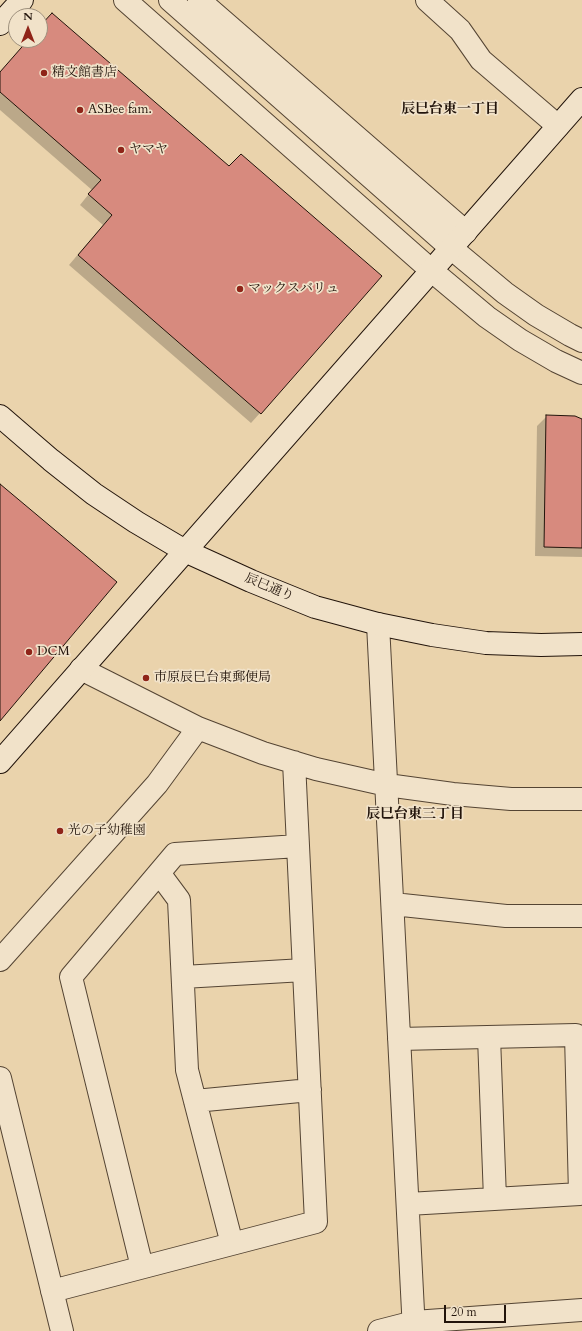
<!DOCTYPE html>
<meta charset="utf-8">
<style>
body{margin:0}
#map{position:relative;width:582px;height:1331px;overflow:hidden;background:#ead3ac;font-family:Cardo,serif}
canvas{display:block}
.north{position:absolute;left:8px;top:8px;width:40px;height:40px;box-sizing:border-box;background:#f1e2c9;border:1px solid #9e907d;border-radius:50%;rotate:0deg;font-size:11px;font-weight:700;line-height:16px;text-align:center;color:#22140b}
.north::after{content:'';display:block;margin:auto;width:14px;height:18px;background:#8f2418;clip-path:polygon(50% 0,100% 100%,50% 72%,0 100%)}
.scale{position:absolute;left:444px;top:1305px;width:62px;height:18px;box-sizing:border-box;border:2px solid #22140b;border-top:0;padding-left:5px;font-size:12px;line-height:14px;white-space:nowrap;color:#22140b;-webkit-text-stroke:3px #f1e2c9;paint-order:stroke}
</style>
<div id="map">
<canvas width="582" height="1331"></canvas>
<div class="north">N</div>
<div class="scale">20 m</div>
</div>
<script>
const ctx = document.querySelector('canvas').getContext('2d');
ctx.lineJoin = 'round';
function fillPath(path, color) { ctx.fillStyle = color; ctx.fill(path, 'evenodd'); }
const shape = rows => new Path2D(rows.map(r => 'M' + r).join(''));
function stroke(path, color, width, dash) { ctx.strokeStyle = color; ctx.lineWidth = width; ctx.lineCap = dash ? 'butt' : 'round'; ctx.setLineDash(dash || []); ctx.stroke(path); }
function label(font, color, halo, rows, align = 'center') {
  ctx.font = font + ' Cardo,"Noto Serif JP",serif'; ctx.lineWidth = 3.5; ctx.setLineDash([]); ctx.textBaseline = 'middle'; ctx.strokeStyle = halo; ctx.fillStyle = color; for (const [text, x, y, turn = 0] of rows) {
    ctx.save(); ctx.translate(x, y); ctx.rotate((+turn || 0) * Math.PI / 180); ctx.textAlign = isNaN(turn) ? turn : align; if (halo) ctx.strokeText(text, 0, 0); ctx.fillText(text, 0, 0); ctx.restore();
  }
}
fillPath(shape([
 [40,26,260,413,251,423,69,265,103,225,80,205,92,190,0,110,0,72,28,40,40,40],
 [547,416,582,420,582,557,535,556,537,426]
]), '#0003');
const building = shape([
 [52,13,229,166,241,154,382,276,261,414,78,255,112,215,88,194,101,180,0,92,0,72,28,40,40,40,40,26,52,13],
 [546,415,575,416,582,419,582,548,544,547,546,415],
 [0,484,117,582,0,721,0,484]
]);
fillPath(building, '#d78a7e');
stroke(building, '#22140b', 1);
const street = shape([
 [125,0,432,271,487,317,520,340,556,361,582,373],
 [170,0,451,248,505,293,536,315,570,335,582,341],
 [199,0,466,232],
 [427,0,460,30,481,60,558,126],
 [378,624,414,1331],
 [81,669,198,728,263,753,316,769,387,785,453,794,511,799,582,799],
 [159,873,179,900,187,1070,232,1244],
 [393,904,506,916,582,916],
 [0,960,157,784,198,728],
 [183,977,304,970],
 [489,1037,495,1199],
 [399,1039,576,1035,580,1194,408,1204],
 [0,1078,62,1331],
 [195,1101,310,1090],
 [142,1267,71,977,175,854,298,846],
 [52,1291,316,1222,294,762],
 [379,1331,414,1322,582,1310]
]);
const secondary = shape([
 [0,24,22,0],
 [0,416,51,460,94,494,136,522,185,551,251,581,315,607,378,624,432,635,486,643,541,645,582,644],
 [0,762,582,99]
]);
stroke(street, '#544433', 24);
stroke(secondary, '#22140b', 24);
stroke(street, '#f1e2c9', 22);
stroke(secondary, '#f1e2c9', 22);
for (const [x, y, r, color] of [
 [44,73,4,"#8f2418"],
 [80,110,4,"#8f2418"],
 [121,150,4,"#8f2418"],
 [240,289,4,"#8f2418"],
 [29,652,4,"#8f2418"],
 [146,678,4,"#8f2418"],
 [60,831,4,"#8f2418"]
]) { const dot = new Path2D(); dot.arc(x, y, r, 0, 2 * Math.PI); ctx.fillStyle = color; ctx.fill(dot); stroke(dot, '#f1e2c9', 1.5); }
label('13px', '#22140b', '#f1e2c9', [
 ["精文館書店",52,73],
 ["ASBee fam.",88,110],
 ["ヤマヤ",129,150],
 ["マックスバリュ",248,289],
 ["DCM",37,652],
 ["市原辰巳台東郵便局",154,678],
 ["光の子幼稚園",68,831]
], 'left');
label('13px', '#22140b', '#f1e2c9', [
 ["辰巳通り",269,588,23]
]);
label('bold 14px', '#22140b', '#f1e2c9', [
 ["辰巳台東一丁目",450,110],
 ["辰巳台東三丁目",415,815]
]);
</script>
